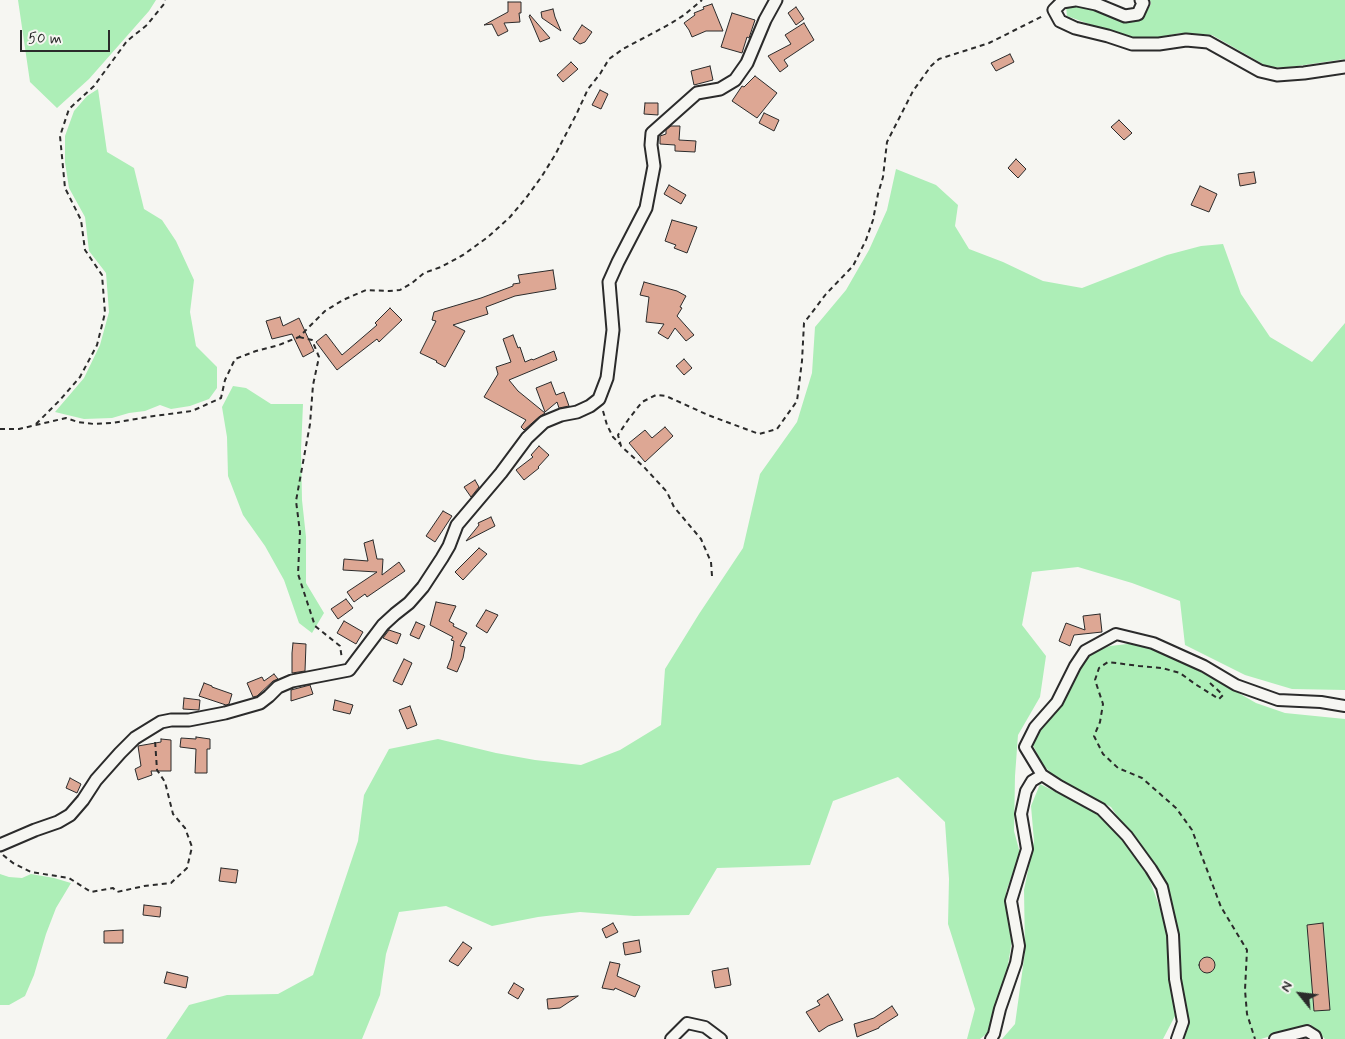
<!DOCTYPE html>
<style>
body{margin:0}
#map{position:relative;width:1345px;height:1039px;overflow:hidden;background:#f6f6f2;font-family:Mynerve,sans-serif}
canvas{display:block}
.north{position:absolute;left:1275px;top:969px;width:50px;height:50px;-webkit-text-stroke:4px #f6f6f2;paint-order:stroke;rotate:299deg;font-size:14px;font-weight:700;line-height:20px;text-align:center;color:#2b2b2b}
.north::after{content:'';display:block;margin:auto;width:18px;height:22px;background:#2b2b2b;clip-path:polygon(50% 0,100% 100%,50% 72%,0 100%)}
.scale{position:absolute;left:20px;top:30px;width:90px;height:22px;box-sizing:border-box;border:2px solid #2b2b2b;border-top:0;padding-left:6px;font-size:15px;line-height:18px;white-space:nowrap;color:#2b2b2b;-webkit-text-stroke:4px #f6f6f2;paint-order:stroke}
</style>
<div id="map">
<canvas width="1345" height="1039"></canvas>
<div class="north">N</div>
<div class="scale">50 m</div>
</div>
<script>
const ctx = document.querySelector('canvas').getContext('2d');
ctx.lineJoin = 'round';
function fillPath(path, color) { ctx.fillStyle = color; ctx.fill(path, 'evenodd'); }
const shape = rows => new Path2D(rows.map(r => 'M' + r).join(''));
function stroke(path, color, width, dash) { ctx.strokeStyle = color; ctx.lineWidth = width; ctx.lineCap = dash ? 'butt' : 'round'; ctx.setLineDash(dash || []); ctx.stroke(path); }
fillPath(shape([
 [18,0,156,0,149,11,89,79,57,108,30,82],
 [1150,0,1345,0,1345,59,1291,67,1268,67,1212,35,1180,33,1145,40,1114,33,1067,16,1066,6,1085,6,1131,20,1144,16,1151,4],
 [98,89,107,152,134,168,144,209,162,220,176,241,194,280,190,312,196,346,217,367,217,388,209,399,190,406,171,409,160,405,145,411,129,413,112,418,84,419,55,412,84,378,100,345,109,312,106,273,89,251,85,217,69,188,65,162,65,136,74,111,87,96],
 [896,169,936,185,958,205,955,226,969,249,1003,262,1043,281,1082,288,1167,255,1201,246,1223,244,1241,294,1270,337,1312,362,1345,323,1345,690,1292,689,1245,675,1185,645,1180,601,1132,583,1078,567,1032,572,1022,625,1046,656,1040,697,1018,735,1015,776,1014,831,1020,853,1006,892,1012,940,1006,977,989,1032,980,1039,967,1039,975,1009,948,924,949,879,945,822,898,777,833,801,810,865,717,868,689,915,634,916,580,912,538,917,492,926,446,906,399,912,386,954,380,995,362,1039,166,1039,189,1005,227,995,278,994,313,975,358,841,364,795,389,749,438,739,496,753,535,760,581,765,620,750,661,725,665,669,699,614,743,548,760,474,797,422,812,373,815,327,846,290,869,250,887,210],
 [233,386,246,388,271,404,303,404,301,450,302,500,306,537,306,583,324,613,312,633,299,623,284,580,265,546,243,515,228,476,227,437,222,407],
 [1136,643,1166,655,1209,676,1256,703,1285,713,1345,719,1345,1039,1325,1039,1310,1024,1261,1039,1180,1039,1188,1023,1181,996,1179,943,1164,883,1140,842,1119,819,1111,807,1085,794,1056,778,1042,764,1033,745,1043,725,1079,666,1091,653,1110,646],
 [1040,784,1060,794,1097,810,1124,842,1149,878,1165,922,1175,1016,1163,1039,1002,1039,1015,1024,1025,952,1024,890,1034,841,1031,806],
 [0,874,9,877,22,878,31,874,54,878,71,883,56,908,46,934,34,975,25,996,9,1005,0,1005]
]), '#adeeb7');
const building = shape([
 [508,2,521,2,521,13,519,13,520,22,504,23,508,31,498,36,492,24,484,25,508,12,508,2],
 [712,4,723,31,706,31,692,37,689,30,684,23,695,15,694,13,704,9,703,7,712,4],
 [796,7,804,19,796,25,788,13,796,7],
 [553,9,555,17,561,31,542,18,541,12,553,9],
 [732,13,755,20,749,38,747,37,742,53,721,47,732,13],
 [530,15,550,38,540,42,529,16,530,15],
 [804,23,814,40,784,60,788,66,780,72,768,56,791,44,785,35,804,23],
 [582,25,592,32,585,42,580,44,573,39,582,25],
 [1010,54,1014,62,996,71,991,63,1010,54],
 [571,62,578,69,563,82,557,75,571,62],
 [710,66,713,80,694,85,691,71,710,66],
 [755,76,777,93,757,118,732,101,742,86,744,87,755,76],
 [600,90,608,94,601,109,592,105,600,90],
 [645,103,658,103,658,115,644,114,645,103],
 [764,113,779,120,774,131,759,123,764,113],
 [1119,120,1132,133,1124,140,1111,127,1119,120],
 [671,126,680,126,679,140,696,141,695,152,675,151,675,145,660,144,660,136,666,134,666,130,671,126],
 [1016,159,1026,169,1018,178,1008,168,1016,159],
 [1254,172,1256,183,1240,186,1238,174,1254,172],
 [669,185,686,195,681,204,664,194,669,185],
 [1200,186,1217,194,1209,212,1191,205,1200,186],
 [672,220,697,227,687,253,674,248,676,245,665,241,672,220],
 [553,270,556,289,515,296,486,307,488,314,453,325,465,331,445,367,436,362,437,361,420,353,436,321,432,320,434,312,481,298,513,286,513,284,520,283,518,275,553,270],
 [644,282,677,291,686,296,680,307,682,308,677,316,694,335,686,341,675,328,668,339,658,333,664,324,646,322,649,297,640,295,644,282],
 [390,308,402,320,379,342,377,339,337,370,316,342,326,334,342,355,377,325,375,323,390,308],
 [280,317,283,326,299,318,314,351,303,357,292,334,272,339,266,321,280,317],
 [513,335,518,348,520,347,525,362,532,359,533,360,554,351,557,360,509,380,518,391,545,413,539,417,524,430,521,427,526,420,484,397,498,374,496,367,511,362,503,339,513,335],
 [684,359,692,368,684,375,676,366,684,359],
 [551,382,556,395,564,392,569,406,559,408,557,402,545,412,536,388,551,382],
 [665,427,673,436,645,462,629,443,645,430,652,438,665,427],
 [539,446,549,455,538,467,539,468,524,480,516,470,533,457,531,455,539,446],
 [475,480,479,487,471,497,464,487,475,480],
 [443,511,452,516,435,542,426,536,443,511],
 [491,517,495,526,466,541,479,525,478,523,491,517],
 [373,540,377,559,383,559,382,575,399,562,405,571,367,597,365,594,354,602,347,592,377,572,343,570,344,559,368,561,364,543,373,540],
 [479,548,487,554,463,580,455,572,479,548],
 [346,599,353,608,338,619,331,609,346,599],
 [436,602,456,606,449,621,454,624,453,626,467,633,460,646,465,647,463,658,457,672,447,668,451,658,454,641,451,640,453,637,430,625,436,602],
 [486,610,498,615,487,633,476,626,486,610],
 [1100,614,1102,632,1074,635,1070,646,1059,641,1066,623,1085,630,1083,616,1100,614],
 [344,621,363,632,356,644,337,633,344,621],
 [416,622,425,626,419,639,410,635,416,622],
 [389,630,401,634,397,644,383,638,389,630],
 [293,643,306,644,305,671,292,673,292,653,293,643],
 [404,659,412,663,402,685,393,681,404,659],
 [274,674,278,679,273,681,257,696,253,697,247,683,262,677,264,681,274,674],
 [204,683,212,686,212,687,232,694,229,704,226,705,199,696,204,683],
 [310,685,313,694,291,701,291,690,310,685],
 [184,698,200,700,199,710,183,709,184,698],
 [335,700,353,705,350,714,333,710,335,700],
 [410,706,417,725,407,729,399,710,410,706],
 [196,737,210,739,210,749,207,749,207,773,195,773,196,749,180,747,181,738,196,739,196,737],
 [161,739,171,740,171,771,151,771,152,775,138,780,135,769,141,766,138,746,161,742,161,739],
 [70,778,81,784,77,793,66,788,70,778],
 [221,868,238,870,236,883,219,881,221,868],
 [144,905,161,907,160,917,143,915,144,905],
 [613,923,618,932,606,938,602,929,613,923],
 [1323,923,1330,1010,1314,1011,1307,925,1323,923],
 [123,930,123,943,104,943,104,931,123,930],
 [639,940,641,952,625,955,623,943,639,940],
 [463,942,472,948,458,966,449,961,463,942],
 '1199 965a8 8 0 1 1 16 0a8 8 0 1 1-16 0Z',
 [610,962,620,964,617,976,640,986,635,997,615,988,614,990,602,988,610,962],
 [728,968,731,985,715,988,712,971,728,968],
 [167,972,188,977,186,988,164,983,167,972],
 [514,983,524,989,518,999,508,993,514,983],
 [828,994,843,1020,828,1026,819,1032,806,1012,820,1005,817,1001,828,994],
 [578,996,560,1008,548,1009,547,999,578,996],
 [892,1006,898,1015,879,1027,879,1028,857,1037,854,1024,874,1018,892,1006]
]);
fillPath(building, '#dda794');
stroke(building, '#2b2b2b', 1);
const minor = shape([
 [1042,775,1025,747,1035,727,1057,702,1075,666,1085,651,1116,634,1153,643,1204,666,1236,685,1278,700,1321,702,1345,706],
 [671,1039,687,1023,705,1027,721,1039],
 [991,1039,994,1034,1000,1009,1016,963,1019,946,1011,901,1027,849,1021,814,1026,791,1032,781,1042,775,1059,786,1101,809,1127,836,1151,869,1162,887,1173,935,1175,979,1183,1022,1177,1039],
 [1275,1039,1307,1031,1315,1036,1316,1039]
]);
const tertiary = shape([
 [1075,0,1062,2,1054,10,1060,21,1075,28,1108,36,1132,44,1159,44,1186,40,1208,42,1260,71,1277,75,1304,73,1345,67],
 [1077,0,1096,4,1125,16,1138,14,1143,3,1141,0],
 [0,845,35,830,58,822,70,815,83,800,96,780,120,753,135,738,161,722,171,720,189,720,225,713,260,703,269,696,278,687,292,681,349,670,383,625,395,614,409,603,423,587,442,558,449,546,457,525,501,473,527,438,544,422,561,415,577,412,590,406,599,399,607,378,613,330,609,282,618,262,646,208,654,166,651,145,652,133,697,93,720,89,735,80,747,63,765,20,776,0]
]);
stroke(minor, '#2b2b2b', 14);
stroke(tertiary, '#2b2b2b', 15);
stroke(shape([
 [299,337,312,340,319,357,313,385,310,424,296,501,300,532,298,574,315,626,340,646,342,659],
 [603,411,607,425,613,437,620,444],
 [36,424,60,400,80,377,97,345,105,313,102,275,85,250,81,220,65,188,60,136,69,109,94,86,127,41,147,25,164,4,165,0],
 [0,429,19,429,66,418,78,422,94,424,112,423,154,416,192,411,221,398,225,380,235,359,256,351,279,345,299,337,325,311,343,300,366,290,389,291,400,290,412,283,424,273,441,267,463,255,488,237,510,217,526,198,542,176,555,155,576,115,588,89,600,74,609,59,623,49,670,24,684,15,702,0],
 [712,576,711,562,701,539,674,507,667,492,644,467,621,446,618,435,628,420,642,402,656,395,666,396,708,415,759,434,777,429,797,401,802,361,804,323,826,294,853,266,866,240,873,220,878,194,883,177,887,142,913,91,931,66,939,59,989,43,1043,16],
 [1210,683,1223,695,1219,699,1195,684,1180,673,1162,668,1139,666,1108,662,1099,668,1095,680,1103,704,1100,722,1094,736,1103,754,1118,768,1142,778,1176,808,1192,830,1221,907,1247,950,1245,990,1247,1014,1255,1039],
 [3,855,13,863,31,872,69,878,91,892,113,888,117,892,144,886,171,883,187,868,192,847,185,828,173,814,165,782,157,770,155,740]
]), '#2b2b2b', 2, [5, 4]);
stroke(minor, '#f6f6f2', 10);
stroke(tertiary, '#f6f6f2', 11);
</script>
